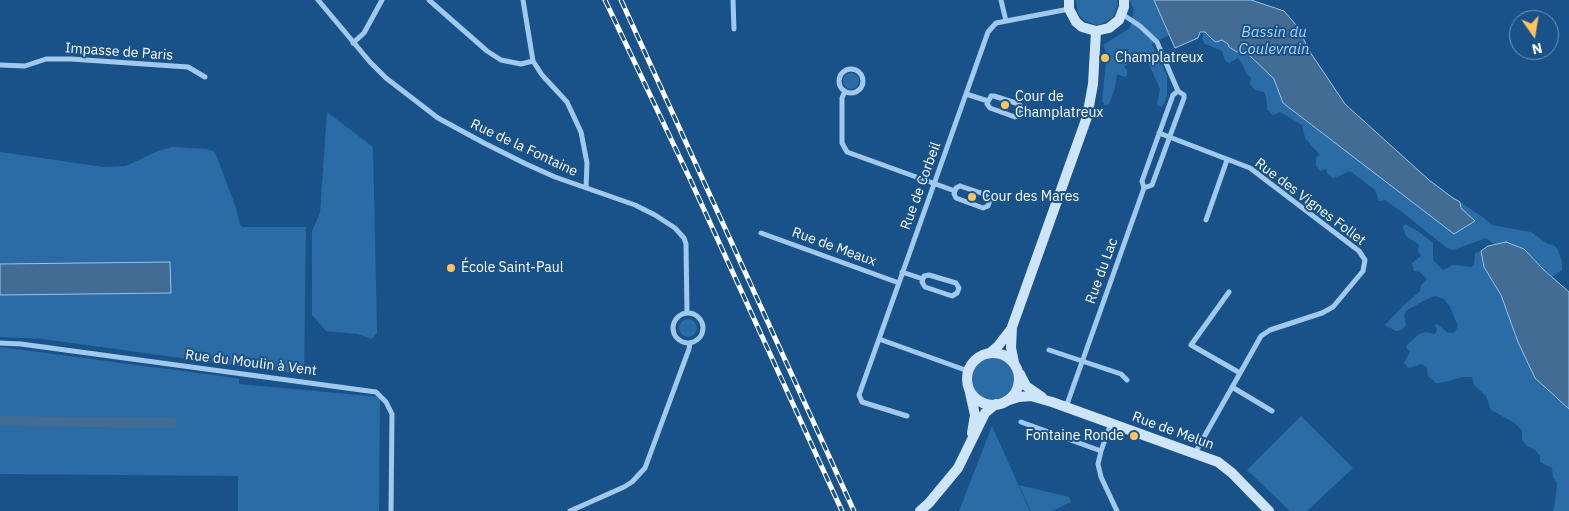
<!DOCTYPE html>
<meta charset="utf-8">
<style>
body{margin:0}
#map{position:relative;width:1569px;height:511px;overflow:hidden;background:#195289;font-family:"IBM Plex Sans",sans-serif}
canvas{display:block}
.north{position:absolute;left:1509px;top:10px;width:50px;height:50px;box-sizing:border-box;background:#195289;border:1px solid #7597b8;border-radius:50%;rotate:167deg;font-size:14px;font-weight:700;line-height:20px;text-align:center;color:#fff}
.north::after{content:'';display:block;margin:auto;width:18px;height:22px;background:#ffc45d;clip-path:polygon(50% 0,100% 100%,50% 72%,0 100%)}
</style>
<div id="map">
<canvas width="1569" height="511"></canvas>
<div class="north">N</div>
</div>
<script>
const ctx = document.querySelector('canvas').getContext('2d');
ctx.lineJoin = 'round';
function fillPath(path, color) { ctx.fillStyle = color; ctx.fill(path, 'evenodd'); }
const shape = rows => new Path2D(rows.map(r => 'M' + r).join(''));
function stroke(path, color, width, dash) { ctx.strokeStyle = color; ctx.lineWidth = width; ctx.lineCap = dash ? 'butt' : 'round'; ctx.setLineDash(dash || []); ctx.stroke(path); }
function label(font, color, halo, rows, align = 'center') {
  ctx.font = font + ' "IBM Plex Sans",sans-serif'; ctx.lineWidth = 4; ctx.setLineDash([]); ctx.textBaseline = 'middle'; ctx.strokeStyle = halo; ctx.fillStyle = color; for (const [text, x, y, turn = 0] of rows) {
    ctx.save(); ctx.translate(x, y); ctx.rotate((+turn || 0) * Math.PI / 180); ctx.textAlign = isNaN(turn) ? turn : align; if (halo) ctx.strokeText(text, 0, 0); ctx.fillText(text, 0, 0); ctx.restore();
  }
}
fillPath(shape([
 [1076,0,1117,0,1118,5,1113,17,1102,24,1095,25,1082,19,1078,13],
 [1129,0,1154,0,1169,35,1152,44,1167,76,1167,96,1164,104,1161,107,1157,105,1160,89,1147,60,1138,62,1132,57,1127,60,1127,65,1124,67,1127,70,1127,75,1125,77,1117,74,1115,88,1109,104,1105,105,1102,101,1107,54,1103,45,1130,28,1134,9],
 [1205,32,1212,39,1222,40,1246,51,1274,79,1283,103,1461,208,1460,202,1484,218,1492,225,1531,232,1546,243,1555,246,1558,250,1562,262,1562,270,1552,277,1524,249,1506,242,1494,244,1486,238,1453,250,1447,248,1402,212,1385,200,1379,201,1375,190,1350,171,1334,178,1328,175,1326,169,1320,171,1316,166,1316,157,1320,155,1305,138,1302,125,1280,112,1273,115,1267,109,1266,97,1264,92,1255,90,1250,84,1251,78,1247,74,1241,62,1238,58,1229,63,1225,61,1222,51,1205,44,1202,39,1203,34],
 '843 81a8 8 0 1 1 16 0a8 8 0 1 1-16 0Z',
 [327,112,373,147,377,333,372,339,357,334,326,331,312,315,312,231,320,213],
 [172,147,207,149,215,152,236,208,240,225,242,227,306,227,304,375,43,339,0,337,0,152,104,167,126,166,158,151],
 [1405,224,1419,232,1433,243,1433,260,1443,270,1453,265,1471,267,1474,265,1475,253,1481,251,1484,267,1501,295,1518,342,1535,378,1569,409,1569,511,1553,511,1555,503,1557,483,1553,477,1552,468,1540,462,1540,456,1535,450,1527,446,1522,440,1522,431,1515,423,1491,410,1486,396,1474,385,1472,377,1463,377,1445,382,1436,383,1428,376,1427,367,1421,364,1409,368,1404,363,1410,351,1406,348,1408,344,1419,334,1426,332,1435,334,1437,330,1435,325,1437,324,1448,333,1455,332,1458,326,1450,307,1444,299,1435,296,1425,300,1406,311,1404,315,1406,326,1401,330,1396,331,1385,325,1402,307,1420,291,1421,285,1427,279,1420,272,1414,271,1412,263,1421,256,1418,251,1419,245,1406,236,1403,228],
 '679 328a9 9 0 1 1 18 0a9 9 0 1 1-18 0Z',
 [0,347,221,376,239,379,239,384,380,397,379,511,238,511,238,476,0,474],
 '971 380a22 22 0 1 1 44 0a22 22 0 1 1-44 0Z',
 [1301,416,1353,468,1307,511,1290,511,1247,470],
 [992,426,1030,511,959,511],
 [1019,485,1069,497,1071,502,1052,511,1031,511]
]), '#2b6ca7');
const water = shape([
 [1154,0,1251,0,1284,11,1297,26,1310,52,1345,104,1429,180,1453,198,1460,202,1461,208,1475,221,1454,234,1283,103,1274,79,1246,52,1237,52,1229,47,1228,44,1222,40,1216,42,1212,39,1205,32,1200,32,1198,38,1175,48,1154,0],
 [1506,242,1524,249,1544,270,1569,292,1569,409,1535,378,1518,342,1501,295,1484,267,1481,251,1488,246,1506,242],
 [170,262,171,293,0,295,0,264,170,262]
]);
fillPath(water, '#426c94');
stroke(water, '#94c5f0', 1);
stroke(shape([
 [0,421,172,423]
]), '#426c94', 10);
stroke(shape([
 [318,0,370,62,386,78,438,118,484,143,526,164,555,177,635,205,655,215,675,228,684,238,686,244,687,313],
 [429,0,487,51,501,60,521,64,533,61],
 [523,0,533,61,542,75,567,102,581,132,587,163,586,188],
 [733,0,734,29],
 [1001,0,1006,21],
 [353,43,364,33,382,0],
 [0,65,25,66,46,59,71,59,188,67,205,77],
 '839 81a12 12 0 1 1 24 0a12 12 0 1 1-24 0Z',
 [845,91,842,98,842,143,847,152,955,191],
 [966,94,988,101],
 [991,96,994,96,1019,104,1022,108,1021,115,1015,117,990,108,987,104,991,96],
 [1159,133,1250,168,1359,251,1365,260,1363,271,1333,307,1322,313,1270,330,1261,336,1195,453],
 [960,186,987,195,990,200,988,206,983,208,956,198,954,194,956,188,960,186],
 [1144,188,1152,185,1184,98,1184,95,1178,91],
 [1206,220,1227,160],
 [761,233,899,283],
 [902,272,923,279],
 [929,275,956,283,959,288,957,293,952,296,925,287,922,282,924,276,929,275],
 [1229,292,1191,345,1240,373],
 '673 328a15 15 0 1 1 30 0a15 15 0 1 1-30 0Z',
 [879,339,859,395,862,402,907,416],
 [0,343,21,344,376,392,386,402,392,414,391,511],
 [1049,350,1121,374,1127,380],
 [968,371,879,339,988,32,996,23,1069,9],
 [1232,387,1272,411],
 [1066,407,1144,188,1142,181,1173,95,1178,91,1157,42,1140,26,1122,14],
 [1021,422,1101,451],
 [1111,423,1101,451,1098,464,1101,477,1117,511],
 [570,511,624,487,632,482,645,468,689,349,690,343]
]), '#a1c9ed', 5);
stroke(shape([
 [1069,0,1069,9,1076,22,1082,27,1096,31,1109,28,1119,20,1124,7,1124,0],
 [990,353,998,346,1012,328],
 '967 379a26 26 0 1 1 52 0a26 26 0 1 1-52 0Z',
 [1014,363,1011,348,1012,327,1087,117,1093,84,1096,31],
 [1020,374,1026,386,1042,397],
 [970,393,975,415,972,433],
 [1006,401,1019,397,1031,396,1052,402,1218,462,1232,473,1269,511],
 [920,511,929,503,958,468,985,413,996,404]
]), '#cee4f9', 10);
const rail = shape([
 [605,0,690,179,842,511],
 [621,0,854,511]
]);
stroke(rail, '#fff', 5);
stroke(rail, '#195289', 3, [9]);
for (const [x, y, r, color] of [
 [1105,58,5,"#ffc45d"],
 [1005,105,5,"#ffc45d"],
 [972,197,5,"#ffc45d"],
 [451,268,5,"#ffc45d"],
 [1134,436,5,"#ffc45d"]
]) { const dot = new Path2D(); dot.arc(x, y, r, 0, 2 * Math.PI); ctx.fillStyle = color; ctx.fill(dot); stroke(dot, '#195289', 2); }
label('14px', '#fff', '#195289', [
 ["Impasse de Paris",119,52,4],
 ["Rue de la Fontaine",524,148,25],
 ["Rue de Corbeil",921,186,-70],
 ["Rue des Vignes Follet",1310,202,37],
 ["Rue de Meaux",834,247,20],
 ["Rue du Lac",1102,271,-70],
 ["Rue du Moulin à Vent",251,363,7],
 ["Rue de Melun",1173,431,20]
]);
label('14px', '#fff', '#195289', [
 ["Champlatreux",1115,58],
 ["Cour de",1015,97],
 ["Champlatreux",1015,113],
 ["Cour des Mares",982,197],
 ["École Saint-Paul",461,268],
 ["Fontaine Ronde",1124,436,"right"]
], 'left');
label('italic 15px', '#add3f5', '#195289', [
 ["Bassin du",1274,33],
 ["Coulevrain",1274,50]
]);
</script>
